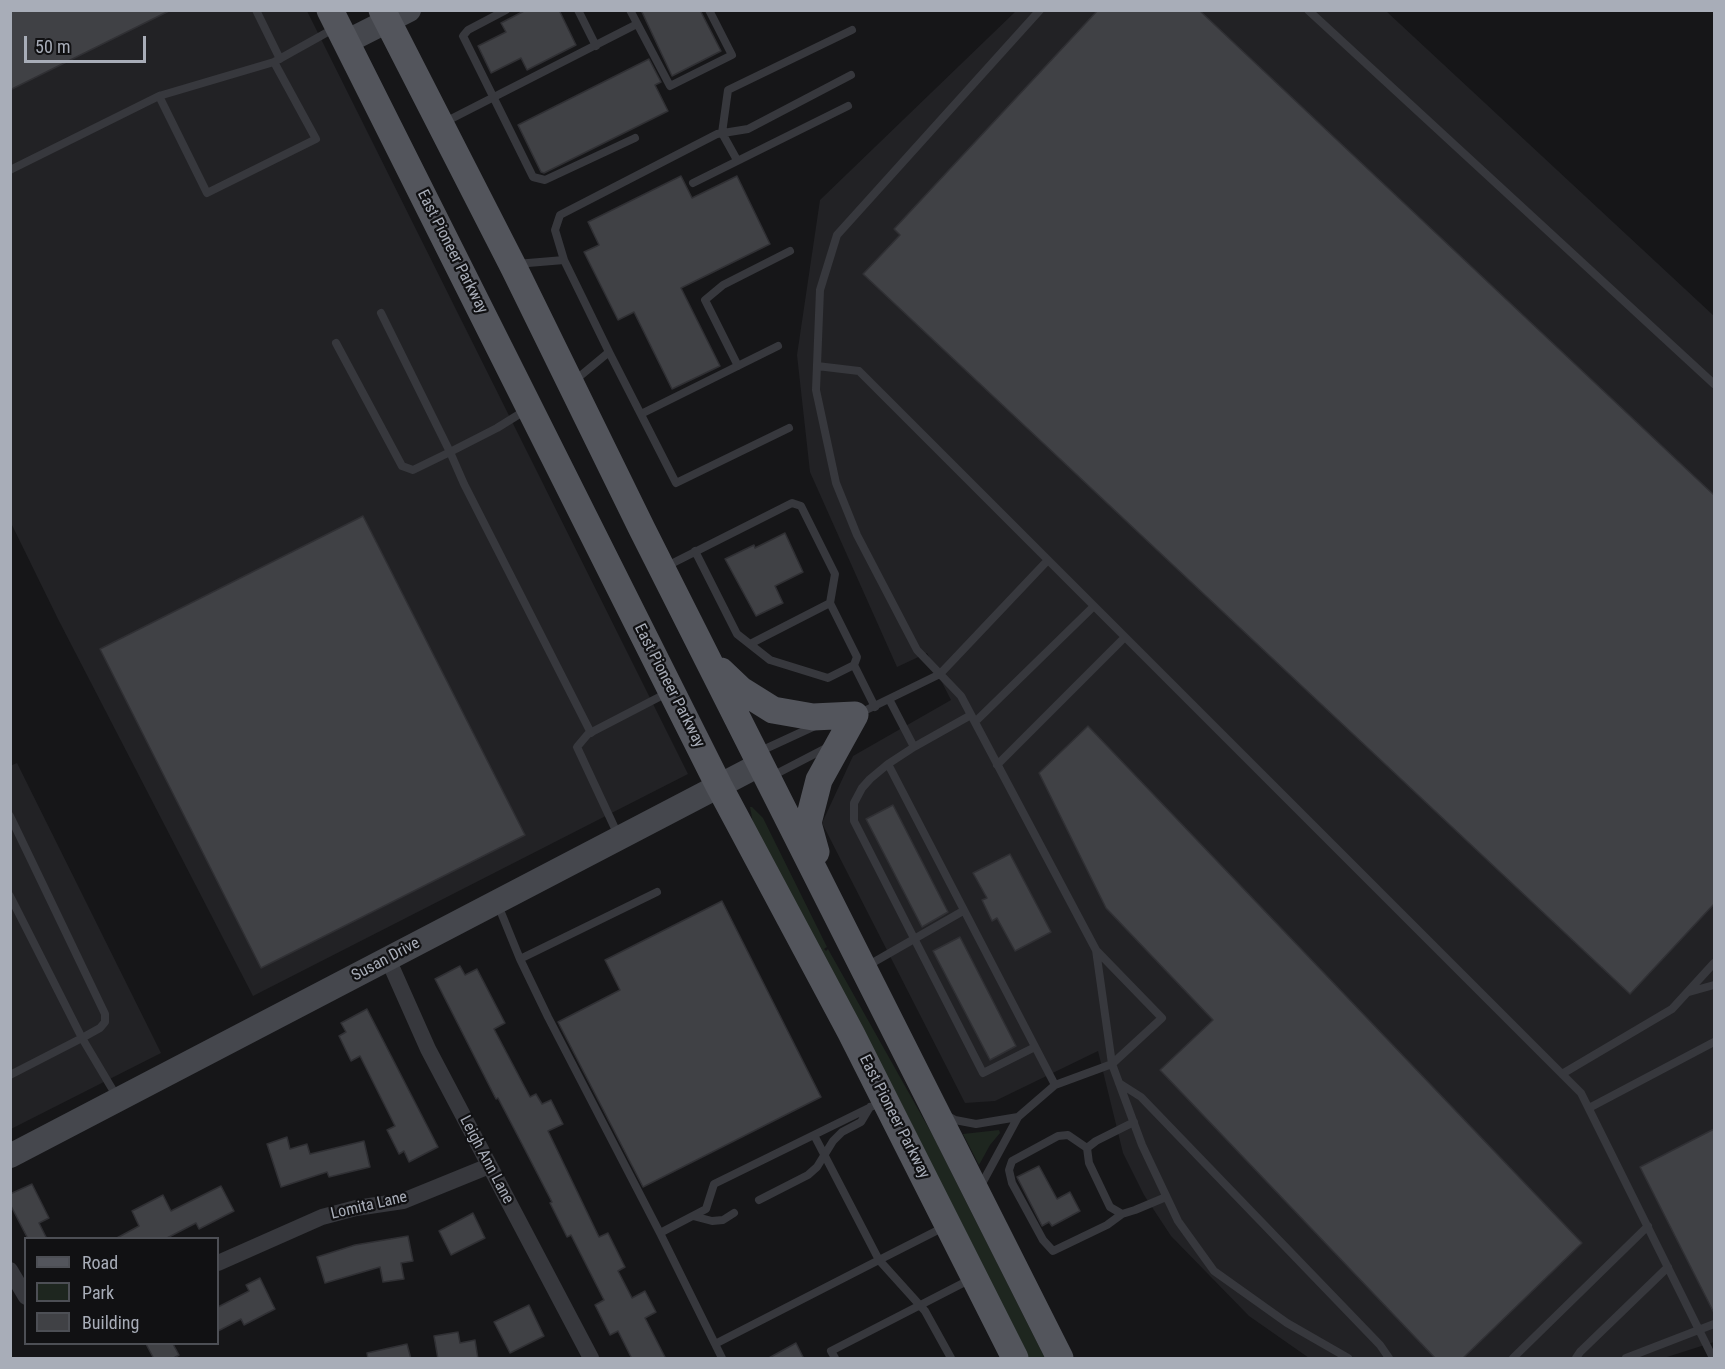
<!DOCTYPE html>
<style>
body{margin:0}
#map{position:relative;width:1725px;height:1369px;overflow:hidden;background:#161618;font-family:"Roboto Condensed",sans-serif}
canvas{display:block}
.frame{position:absolute;inset:0;border:12px solid #a8adb8;pointer-events:none}
.legend{position:absolute;left:24px;top:1237px;width:195px;height:108px;box-sizing:border-box;background:#111113;border:2px solid #4d4f55;margin:0;padding:8px 10px;list-style:none;font-size:18px;color:#a8adb8}
.legend li{display:flex;align-items:center;gap:12px;height:30px}
.legend b{width:30px;border:2px solid #4d4f55}
.scale{position:absolute;left:24px;top:36px;width:122px;height:27px;box-sizing:border-box;border:3px solid #a8adb8;border-top:0;padding-left:8px;font-size:18px;line-height:21px;white-space:nowrap;color:#a8adb8;-webkit-text-stroke:4px #111113;paint-order:stroke}
</style>
<div id="map">
<canvas width="1725" height="1369"></canvas>
<div class="frame"></div>
<ul class="legend">
<li><b style="height:8px;background:#53555c"></b>Road</li>
<li><b style="height:16px;background:#1e261f"></b>Park</li>
<li><b style="height:16px;background:#404145"></b>Building</li>
</ul>
<div class="scale">50 m</div>
</div>
<script>
const ctx = document.querySelector('canvas').getContext('2d');
ctx.lineJoin = 'round';
function fillPath(path, color) { ctx.fillStyle = color; ctx.fill(path, 'evenodd'); }
const shape = rows => new Path2D(rows.map(r => 'M' + r).join(''));
function stroke(path, color, width, dash) { ctx.strokeStyle = color; ctx.lineWidth = width; ctx.lineCap = dash ? 'butt' : 'round'; ctx.setLineDash(dash || []); ctx.stroke(path); }
function label(font, color, halo, rows, align = 'center') {
  ctx.font = font + ' "Roboto Condensed",sans-serif'; ctx.lineWidth = 4.5; ctx.setLineDash([]); ctx.textBaseline = 'middle'; ctx.strokeStyle = halo; ctx.fillStyle = color; for (const [text, x, y, turn = 0] of rows) {
    ctx.save(); ctx.translate(x, y); ctx.rotate((+turn || 0) * Math.PI / 180); ctx.textAlign = isNaN(turn) ? turn : align; if (halo) ctx.strokeText(text, 0, 0); ctx.fillText(text, 0, 0); ctx.restore();
  }
}
fillPath(shape([
 [11,11,307,11,688,774,253,996,58,619,11,523],
 [1016,11,1386,11,1714,316,1714,1342,1664,1358,1309,1358,1249,1316,1171,1236,1144,1195,1123,1153,1098,1051,995,1101,965,1103,822,823,853,756,951,700,927,653,897,667,810,472,797,355,820,200],
 [17,763,161,1053,11,1129,10,766]
]), '#222225');
fillPath(shape([
 [750,807,752,807,763,818,827,947,824,949,826,951,828,949,932,1134,1045,1358,1022,1358,753,823],
 [999,1130,1000,1133,990,1145,979,1165,963,1134]
]), '#1e261f');
const building = shape([
 [10,10,171,10,10,90,10,10],
 [526,10,559,10,576,45,527,70,521,58,491,73,478,46,506,32,501,23,526,10],
 [641,10,700,10,721,51,672,76,641,10],
 [1098,10,1199,10,1714,495,1714,904,1630,994,863,274,900,235,894,229,1098,10],
 [649,59,661,82,655,85,668,111,544,173,541,172,518,125,649,59],
 [681,176,692,198,737,176,770,244,681,288,720,366,672,389,634,312,618,320,584,252,599,245,588,222,681,176],
 [363,516,525,835,261,968,100,649,363,516],
 [785,533,803,572,775,586,783,603,756,616,725,559,754,545,755,548,785,533],
 [1088,726,1582,1243,1462,1359,1436,1359,1160,1070,1213,1020,1106,908,1039,773,1088,726],
 [893,805,948,912,922,927,866,819,893,805],
 [1010,854,1051,932,1015,951,997,918,992,921,982,900,987,898,973,873,1010,854],
 [722,901,821,1097,643,1187,558,1022,620,990,605,960,722,901],
 [960,937,1016,1046,990,1060,933,951,960,937],
 [460,966,465,975,477,969,505,1023,494,1029,530,1097,536,1094,542,1104,551,1100,563,1124,548,1131,599,1237,608,1233,625,1267,618,1271,632,1298,645,1291,656,1312,645,1318,666,1359,632,1359,618,1331,610,1335,595,1305,604,1300,571,1235,567,1237,550,1203,552,1202,522,1144,498,1098,496,1099,435,979,460,966],
 [367,1009,438,1147,409,1162,404,1151,399,1154,387,1130,395,1126,360,1056,351,1061,339,1036,346,1032,341,1023,367,1009],
 [1714,1129,1714,1313,1640,1167,1714,1129],
 [287,1137,290,1149,307,1144,310,1154,364,1141,370,1167,329,1177,327,1172,281,1187,267,1144,287,1137],
 [1039,1166,1057,1199,1070,1192,1080,1211,1052,1226,1049,1222,1042,1226,1017,1177,1039,1166],
 [32,1184,49,1218,39,1223,47,1239,28,1239,10,1204,10,1194,32,1184],
 [221,1186,234,1211,199,1229,196,1223,165,1239,115,1239,139,1226,132,1211,163,1195,171,1211,221,1186],
 [473,1213,485,1238,451,1255,439,1231,473,1213],
 [408,1236,413,1261,401,1263,404,1279,383,1282,380,1267,325,1283,317,1257,355,1245,408,1236],
 [260,1278,275,1309,244,1325,241,1319,218,1331,218,1307,249,1291,246,1285,260,1278],
 [529,1305,544,1336,510,1353,494,1322,529,1305],
 [458,1332,460,1343,475,1340,478,1359,438,1359,434,1336,458,1332],
 [796,1343,804,1359,767,1359,796,1343],
 [146,1344,173,1344,179,1355,172,1359,154,1359,146,1344],
 [407,1344,411,1359,368,1359,367,1353,407,1344]
]);
fillPath(building, '#404145');
stroke(building, '#303034', 1.5);
stroke(shape([
 [256,10,280,59],
 [506,10,468,30,463,36,533,177,545,180,635,138],
 [578,10,596,46],
 [630,10,670,86,732,55,709,10],
 [1040,10,837,235,820,290,816,390,836,483,857,535,917,650,961,696,1096,950,1112,1064,1142,1145,1178,1221,1214,1271,1287,1323,1348,1358],
 [1308,10,1714,384],
 [274,62,159,96,207,193,316,139,274,62,326,33],
 [443,123,637,24],
 [737,160,722,133,728,90,852,30],
 [10,170,159,96],
 [693,183,848,106],
 [564,260,555,230,560,215,717,134,748,129,851,75],
 [516,264,564,260,609,352,573,382],
 [336,343,402,466,413,470,450,452,381,313],
 [609,352,676,483,789,428],
 [738,366,705,300,723,285,790,251],
 [817,366,859,371,1581,1093,1713,1358],
 [526,410,497,428,450,452,464,484,591,733],
 [641,414,778,346],
 [665,567,792,503,801,506,835,574,830,603,857,657,854,665,828,678,770,660,737,634,695,551],
 [750,644,830,603],
 [854,665,875,707],
 [889,699,914,747,971,715],
 [858,714,940,674,1048,560],
 [975,722,1094,606],
 [914,747,888,764,1055,1085],
 [763,757,765,749,817,725],
 [888,764,870,779,862,788,854,803,854,821,983,1073,1035,1047],
 [997,765,1125,637],
 [771,771,776,774,828,747],
 [10,816,105,1014,105,1022,100,1028,82,1038,10,896],
 [619,837,577,747,588,734,667,693],
 [498,905,520,959,548,1017,660,1233,722,1358],
 [520,959,657,892],
 [867,966,963,911],
 [1689,992,1714,985],
 [1562,1074,1672,1009,1714,963],
 [10,1075,82,1038,117,1097],
 [1119,1083,1141,1097,1380,1345,1389,1358],
 [1589,1108,1714,1042],
 [946,1115,955,1120,976,1124,1018,1117],
 [1134,1122,1096,1141,1087,1148,1089,1163,1110,1207,1122,1214,1135,1210,1166,1197],
 [814,1135,879,1260,946,1226],
 [1087,1148,1068,1135,1058,1136,1012,1161,1009,1170,1012,1183,1043,1240,1053,1251,1107,1225,1122,1214],
 [979,1189,1018,1117,1055,1085,1112,1064,1162,1018,1096,950],
 [759,1200,808,1175,817,1167,833,1141,842,1132,861,1122,870,1107],
 [693,1216,712,1221,723,1220,734,1213],
 [660,1233,706,1209,714,1184,881,1102],
 [715,1344,879,1260,925,1311,951,1358],
 [835,1358,831,1351,971,1279],
 [1513,1358,1648,1226],
 [1576,1358,1580,1352,1668,1267],
 [1626,1358,1714,1324]
]), '#37383d', 8);
stroke(shape([
 [388,959,428,1049,591,1358],
 [218,1263,322,1217,356,1208,403,1201,489,1166],
 [10,1270,26,1297]
]), '#37383d', 16);
stroke(shape([
 [346,42,409,10],
 [10,1156,761,764]
]), '#45474d', 24);
stroke(shape([
 [330,10,719,786,851,1033,1015,1358],
 [382,10,514,268,642,529,1060,1358],
 [721,671,741,690,773,710,813,717,855,715,819,780,808,823,816,852]
]), '#53555c', 27);
label('16px', '#a8adb8', '#111113', [
 ["East Pioneer Parkway",452,252,63],
 ["East Pioneer Parkway",669,686,63],
 ["Susan Drive",386,960,-28],
 ["East Pioneer Parkway",894,1117,63],
 ["Leigh Ann Lane",486,1160,62],
 ["Lomita Lane",369,1206,-13]
]);
</script>
